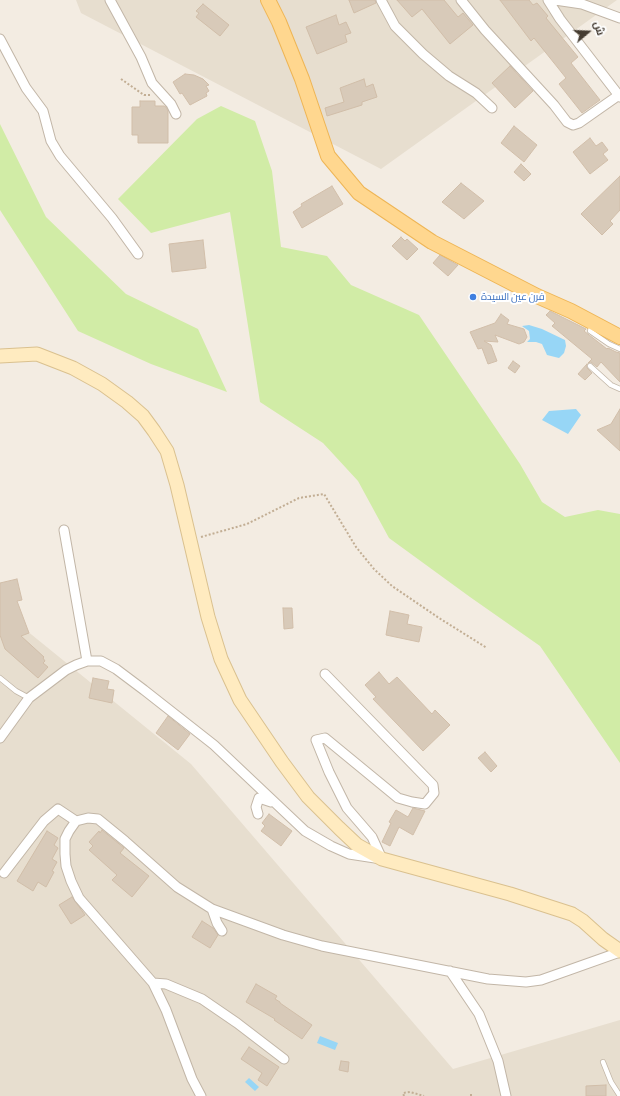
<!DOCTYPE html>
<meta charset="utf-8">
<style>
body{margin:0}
#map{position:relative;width:620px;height:1096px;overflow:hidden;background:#f3ece2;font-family:Commissioner,Cairo,sans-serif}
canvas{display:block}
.north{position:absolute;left:568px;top:12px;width:40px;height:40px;-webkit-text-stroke:3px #fff;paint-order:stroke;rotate:71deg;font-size:11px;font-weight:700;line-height:16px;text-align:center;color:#453c32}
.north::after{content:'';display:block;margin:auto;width:14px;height:18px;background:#453c32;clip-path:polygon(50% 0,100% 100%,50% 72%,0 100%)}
</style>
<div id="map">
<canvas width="620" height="1096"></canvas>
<div class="north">ش</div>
</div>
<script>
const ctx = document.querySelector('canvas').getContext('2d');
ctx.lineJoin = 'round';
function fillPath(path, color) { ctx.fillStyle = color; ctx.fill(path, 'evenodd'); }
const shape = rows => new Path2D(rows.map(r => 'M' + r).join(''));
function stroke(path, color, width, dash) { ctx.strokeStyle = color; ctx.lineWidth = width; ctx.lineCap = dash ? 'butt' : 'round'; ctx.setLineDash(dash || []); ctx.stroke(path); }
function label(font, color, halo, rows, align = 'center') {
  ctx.font = font + ' Commissioner,Cairo,sans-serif'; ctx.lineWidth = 4; ctx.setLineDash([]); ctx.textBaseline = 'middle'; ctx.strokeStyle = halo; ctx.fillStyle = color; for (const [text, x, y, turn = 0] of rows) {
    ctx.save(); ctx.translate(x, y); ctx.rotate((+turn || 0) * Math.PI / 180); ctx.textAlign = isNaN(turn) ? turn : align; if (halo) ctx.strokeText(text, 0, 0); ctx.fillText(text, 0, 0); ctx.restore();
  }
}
fillPath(shape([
 [76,0,617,0,381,169,81,13],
 [0,609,191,764,453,1069,620,1020,620,1096,0,1096]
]), '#e7decf');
fillPath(shape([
 [221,106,255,121,272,171,281,247,327,256,351,285,419,315,520,464,542,502,565,517,598,510,620,514,620,763,540,646,470,597,389,538,358,481,323,443,260,402,230,212,151,233,118,199,197,119],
 [0,124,46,217,126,294,198,329,227,392,151,364,78,331,0,210]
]), '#d1eca6');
fillPath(shape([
 [529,325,542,329,565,340,566,346,564,353,559,358,547,355,542,344,536,342,527,342,530,339,529,331,522,326],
 [576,409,581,415,568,434,542,420,549,411],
 [320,1036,338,1043,335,1050,317,1043],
 [249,1078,259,1087,255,1091,245,1082]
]), '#97d6f6');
const building = shape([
 [349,0,375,0,376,3,354,13,349,0],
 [397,0,444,0,458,17,463,13,473,25,450,44,422,9,412,17,397,0],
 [500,0,529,0,533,5,537,3,548,16,546,18,578,57,571,63,600,100,582,113,559,84,566,78,534,38,531,41,500,0],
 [203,4,229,25,220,36,196,17,199,13,196,11,203,4],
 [336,15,339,25,346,22,351,33,345,35,347,42,317,54,306,27,336,15],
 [510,66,533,91,515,108,492,83,510,66],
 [185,74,194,75,203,79,209,85,206,86,209,91,206,93,207,96,190,105,182,93,180,94,173,82,185,74],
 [364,79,366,87,373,84,377,97,362,102,362,105,327,116,325,108,344,102,340,88,364,79],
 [140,101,155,101,155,106,164,106,166,107,168,111,168,143,138,143,138,135,132,135,132,107,140,107,140,101],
 [514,126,537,145,524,162,501,143,514,126],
 [590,138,596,146,602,142,608,150,603,154,608,160,590,174,573,152,590,138],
 [521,164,531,174,524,181,514,172,521,164],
 [620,176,620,210,610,221,613,224,602,235,581,214,620,176],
 [461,183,484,201,464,219,442,202,461,183],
 [332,186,343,204,302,228,293,212,302,206,301,204,332,186],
 [401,237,405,241,407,239,418,249,407,260,392,246,401,237],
 [203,240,206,268,172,272,169,244,203,240],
 [440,255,458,265,448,276,433,263,440,255],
 [550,311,586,329,584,331,607,349,608,348,616,352,620,353,620,382,601,362,597,367,591,362,588,363,592,359,552,326,555,323,546,315,550,311],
 [501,314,509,320,507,324,524,329,527,337,524,342,519,344,495,335,498,342,484,341,491,345,497,361,488,364,482,348,478,349,470,332,495,323,501,314],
 [513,361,520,366,515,373,508,368,513,361],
 [587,364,587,368,592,373,585,380,578,374,587,364],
 [620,409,620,451,597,430,611,424,620,409],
 [17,579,22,600,17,601,29,633,21,636,44,657,43,658,45,661,43,663,48,667,38,678,5,649,0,635,0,583,17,579],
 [283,608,292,608,293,628,284,629,283,608],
 [390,611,409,615,407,624,422,627,419,642,386,635,390,611],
 [379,672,389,684,397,677,432,714,435,710,450,725,423,751,373,699,376,697,365,685,379,672],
 [93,678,109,681,107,689,114,690,112,703,89,698,93,678],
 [168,716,190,734,178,750,156,733,168,716],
 [485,752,497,766,491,772,478,758,485,752],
 [413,808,425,811,413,835,399,827,390,846,382,842,391,823,389,822,396,810,408,817,413,808],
 [269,814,292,831,281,846,261,831,265,826,262,823,269,814],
 [102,830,124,848,120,853,149,876,132,897,112,880,117,875,89,850,93,846,89,842,99,831,100,833,102,830],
 [47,831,58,838,54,845,58,848,52,859,57,862,52,871,54,872,46,887,38,882,33,891,17,881,47,831],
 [72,897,85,915,71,924,59,905,72,897],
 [202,921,213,928,218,935,210,948,192,937,202,921],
 [256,984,277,996,275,999,280,1002,280,1003,312,1025,302,1039,274,1020,275,1019,246,1002,256,984],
 [249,1047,279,1067,267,1086,258,1080,262,1073,241,1059,249,1047],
 [341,1061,349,1062,348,1072,339,1070,341,1061],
 [606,1085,606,1096,586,1096,586,1086,606,1085]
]);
fillPath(building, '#d8cab9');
stroke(building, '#d1bea9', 1);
const lane = shape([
 [592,324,590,331,609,344,620,349],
 [590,366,611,385,620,389],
 [0,678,16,691,29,698],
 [603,1062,611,1082,620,1096]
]);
const street = shape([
 [110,0,141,57,152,83,171,104,176,114],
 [381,0,395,26,423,54,449,76,476,93,492,108],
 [461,0,485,30,554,105,567,122,573,125,579,123,619,95],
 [548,0,560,19,620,97],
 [555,0,582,4,620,18],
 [0,39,26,88,43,111,51,141,60,156,112,218,138,254],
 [64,530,87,661],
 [325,674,433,785,434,793,425,804,412,802,398,798,325,738,316,740,329,772,347,808,372,837,382,859],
 [0,738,29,698,66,670,76,665,87,661,101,661,116,669,144,690,214,745,305,831,331,846,349,854,375,858],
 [258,814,256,807,259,798,271,802],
 [4,873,44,821,58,809,76,821],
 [212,909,217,923,222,931],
 [450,971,479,1014,498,1061,506,1096],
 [153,983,166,984,202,999,237,1023,284,1059],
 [201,1096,192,1079,166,1010,153,983,79,898,71,881,66,866,65,854,65,839,69,831,76,821,88,818,98,819,125,841,177,887,212,909,283,935,322,946,488,979,526,982,541,980,620,952]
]);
const secondary = shape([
 [0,356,37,354,73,368,102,384,127,402,143,416,154,431,167,451,177,485,208,617,221,659,240,700,282,762,308,797,339,828,357,845,382,859,510,894,572,914,583,921,603,939,620,951]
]);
const primary = shape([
 [268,0,279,22,302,79,328,156,359,193,432,242,537,296,571,311,620,337]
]);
stroke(lane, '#c2b6a7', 6);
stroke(street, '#c2b6a7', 11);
stroke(secondary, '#dac18f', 15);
stroke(primary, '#eeb555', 16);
stroke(shape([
 [121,79,144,95,150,95],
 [201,537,247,524,299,498,324,494,356,547,374,569,392,586,439,618,487,648],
 [471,1094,471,1096],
 [404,1096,403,1093,410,1092,424,1096]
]), '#c2ae94', 2, [2, 2]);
stroke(lane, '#fff', 4.5);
stroke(street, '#fff', 9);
stroke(secondary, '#ffebc0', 13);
stroke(primary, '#ffd78f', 14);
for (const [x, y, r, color] of [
 [473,297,4,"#3f7fe0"]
]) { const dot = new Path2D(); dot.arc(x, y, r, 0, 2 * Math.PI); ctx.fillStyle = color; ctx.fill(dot); stroke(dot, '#fff', 1.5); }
label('10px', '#366cbe', '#fff', [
 ["فرن عين السيدة",481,297]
], 'left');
</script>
